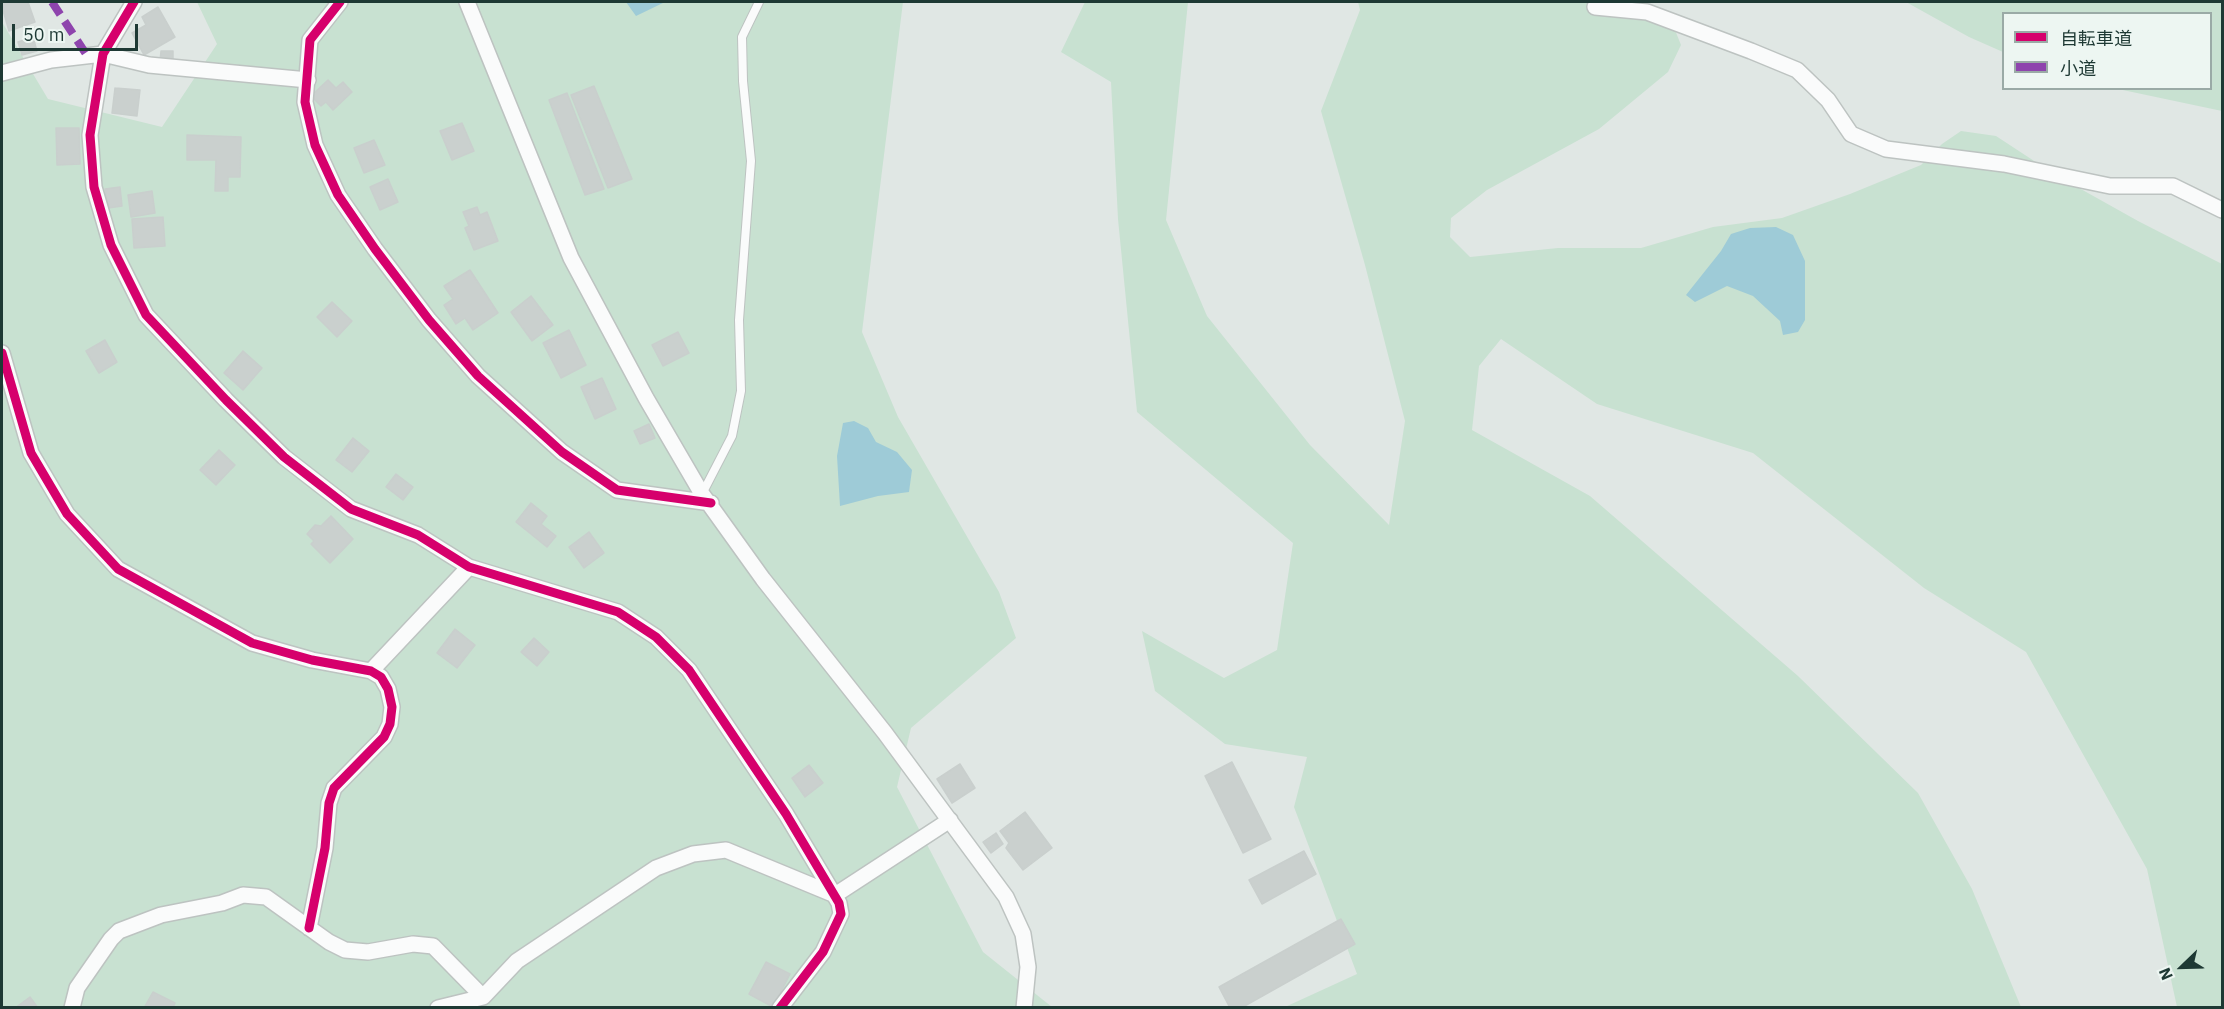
<!DOCTYPE html>
<meta charset="utf-8">
<style>
body{margin:0}
#map{position:relative;width:2224px;height:1009px;overflow:hidden;background:#e0e7e4;font-family:"IBM Plex Sans","Noto Sans JP",sans-serif}
canvas{display:block}
.frame{position:absolute;inset:0;border:3px solid #1e3934;pointer-events:none}
.legend{position:absolute;left:2002px;top:12px;width:210px;height:78px;box-sizing:border-box;background:#edf6f2;border:2px solid #9aaaa6;margin:0;padding:8px 10px;list-style:none;font-size:18px;color:#1e3934}
.legend li{display:flex;align-items:center;gap:12px;height:30px}
.legend b{width:30px;border:2px solid #9aaaa6}
.north{position:absolute;left:2152px;top:937px;width:60px;height:60px;-webkit-text-stroke:4px #edf6f2;paint-order:stroke;rotate:247deg;font-size:16px;font-weight:700;line-height:24px;text-align:center;color:#1e3934}
.north::after{content:'';display:block;margin:auto;width:21px;height:27px;background:#1e3934;clip-path:polygon(50% 0,100% 100%,50% 72%,0 100%)}
.scale{position:absolute;left:12px;top:24px;width:126px;height:27px;box-sizing:border-box;border:3px solid #1e3934;border-top:0;padding-left:8px;font-size:18px;line-height:21px;white-space:nowrap;color:#1e3934;-webkit-text-stroke:4px #edf6f2;paint-order:stroke}
</style>
<div id="map">
<canvas width="2224" height="1009"></canvas>
<div class="frame"></div>
<ul class="legend">
<li><b style="height:8px;background:#d6006c"></b>自転車道</li>
<li><b style="height:8px;background:#8e44ad"></b>小道</li>
</ul>
<div class="north">N</div>
<div class="scale">50 m</div>
</div>
<script>
const ctx = document.querySelector('canvas').getContext('2d');
ctx.lineJoin = 'round';
function fillPath(path, color) { ctx.fillStyle = color; ctx.fill(path, 'evenodd'); }
const shape = rows => new Path2D(rows.map(r => 'M' + r).join(''));
function stroke(path, color, width, dash) { ctx.strokeStyle = color; ctx.lineWidth = width; ctx.lineCap = dash ? 'butt' : 'round'; ctx.setLineDash(dash || []); ctx.stroke(path); }
fillPath(shape([
 [197,2,903,2,862,332,898,417,999,592,1016,638,911,728,897,787,983,952,1052,1007,2,1007,2,22,48,99,162,127,217,44],
 [1085,2,1188,2,1166,220,1207,316,1310,445,1389,525,1405,421,1365,265,1321,111,1360,10,1358,2,1643,2,1669,15,1681,45,1668,72,1599,129,1487,190,1451,218,1450,237,1470,257,1558,248,1641,248,1713,227,1782,218,1850,194,1921,165,1942,144,1961,131,1996,136,2054,174,2138,221,2222,264,2222,1007,2177,1007,2147,869,2026,652,1924,588,1753,453,1597,404,1501,339,1479,366,1472,430,1590,496,1798,676,1918,793,1972,889,2021,1007,1285,1007,1357,974,1294,807,1307,757,1225,744,1155,691,1142,631,1224,678,1277,650,1293,543,1137,412,1118,219,1111,82,1061,52],
 [1906,2,2222,2,2222,111,2118,89,2210,88,2210,14,2004,14,2003,52,1969,37]
]), '#c8e1d1');
fillPath(shape([
 [626,2,665,2,636,16],
 [1776,227,1793,235,1805,261,1805,320,1798,332,1783,335,1780,321,1753,296,1727,286,1695,302,1686,295,1721,251,1731,234,1750,228],
 [854,421,868,428,876,442,897,452,912,470,909,492,878,496,840,506,837,456,843,423]
]), '#9ecbd7');
const building = shape([
 [2,2,28,2,35,22,9,31,2,7,2,2],
 [158,7,175,37,144,55,132,33,146,25,142,17,158,7],
 [33,37,37,51,22,55,18,42,33,37],
 [161,51,173,51,173,61,160,61,161,51],
 [328,80,336,88,343,82,352,92,333,110,326,102,321,106,311,96,328,80],
 [594,86,632,179,608,188,571,95,594,86],
 [115,88,140,90,137,116,112,113,115,88],
 [567,93,604,189,585,195,549,100,567,93],
 [462,123,474,151,452,160,440,131,462,123],
 [56,128,79,128,80,164,57,165,56,128],
 [187,135,241,137,240,177,228,177,228,191,215,191,216,160,187,160,187,135],
 [374,140,385,165,364,173,354,148,374,140],
 [388,179,398,202,380,210,370,187,388,179],
 [120,187,122,206,108,208,105,189,120,187],
 [152,191,155,213,131,217,128,195,152,191],
 [477,207,480,215,487,212,498,241,474,250,465,228,469,226,463,212,477,207],
 [163,217,165,246,134,248,132,219,163,217],
 [470,270,498,313,473,330,465,318,456,324,444,305,453,299,444,286,470,270],
 [531,296,553,325,532,341,511,312,531,296],
 [332,302,352,321,337,337,317,317,332,302],
 [569,330,586,365,561,378,543,343,569,330],
 [678,332,689,353,663,366,652,345,678,332],
 [105,340,117,362,99,373,86,351,105,340],
 [243,351,262,368,243,390,224,373,243,351],
 [602,378,616,409,595,419,581,387,602,378],
 [649,424,655,438,640,444,634,431,649,424],
 [353,438,369,451,352,472,336,460,353,438],
 [219,450,235,465,216,485,200,470,219,450],
 [396,474,413,487,403,500,386,487,396,474],
 [531,503,547,516,541,524,556,536,547,547,516,522,531,503],
 [331,516,353,539,330,563,311,544,314,541,307,534,315,525,321,526,331,516],
 [589,532,604,553,584,568,569,547,589,532],
 [455,629,475,645,457,668,437,653,455,629],
 [534,638,549,652,537,666,521,652,534,638],
 [1232,762,1271,839,1243,853,1205,776,1232,762],
 [960,764,975,788,952,803,937,779,960,764],
 [809,765,823,783,805,797,792,778,809,765],
 [1025,812,1052,848,1023,870,1006,848,1009,843,1000,831,1025,812],
 [996,833,1003,844,991,853,983,842,996,833],
 [1304,851,1316,874,1262,904,1249,880,1304,851],
 [1341,919,1355,944,1241,1008,1230,1008,1219,987,1341,919],
 [766,962,790,974,773,1007,749,994,766,962],
 [153,992,175,1003,173,1008,144,1008,153,992],
 [30,997,38,1008,15,1008,30,997]
]);
fillPath(building, '#cad0ce');
stroke(building, '#c9cfcd', 1.5);
const lane = shape([
 [702,494,732,436,741,391,739,320,751,161,743,81,742,37,759,2]
]);
const street = shape([
 [134,2,103,54,90,135,94,187,111,245,146,315,226,400,284,457,351,509,418,535,469,567,618,612,656,637,689,670,786,814,839,903,841,914,823,952,780,1008],
 [340,2,310,40,305,102,315,145,338,195,375,249,429,320,478,376,562,452,617,490,711,503],
 [467,2,571,258,646,398,702,494,763,579,885,733,1006,897,1023,934,1028,967,1024,1008],
 [1595,7,1647,12,1751,51,1797,70,1828,100,1851,134,1886,149,2004,164,2110,186,2173,186,2222,210],
 [2,73,51,60,103,54,149,65,308,80],
 [2,353,31,453,67,514,118,569,252,643,312,660,371,671,381,677,388,689,392,707,390,724,384,737,334,788,329,803,325,848,309,928],
 [371,671,469,567],
 [835,895,950,820],
 [72,1008,77,988,111,939,119,931,161,915,222,903,243,895,266,897,329,942,345,950,368,952,413,944,433,946,483,997],
 [438,1008,483,997,517,961,656,868,693,854,726,850,835,895]
]);
stroke(lane, '#bdc3c1', 10);
stroke(street, '#bdc3c1', 18);
stroke(lane, '#fafbfb', 8);
stroke(street, '#fafbfb', 15);
stroke(shape([
 [52,2,88,57]
]), '#8e44ad', 8, [15, 8]);
stroke(shape([
 [134,2,103,54,90,135,94,187,111,245,146,315,226,400,284,457,351,509,418,535,469,567,618,612,656,637,689,670,786,814,839,903,841,914,823,952,780,1008],
 [340,2,310,40,305,102,315,145,338,195,375,249,429,320,478,376,562,452,617,490,711,503],
 [2,353,31,453,67,514,118,569,252,643,312,660,371,671,381,677,388,689,392,707,390,724,384,737,334,788,329,803,325,848,309,928]
]), '#d6006c', 9);
</script>
